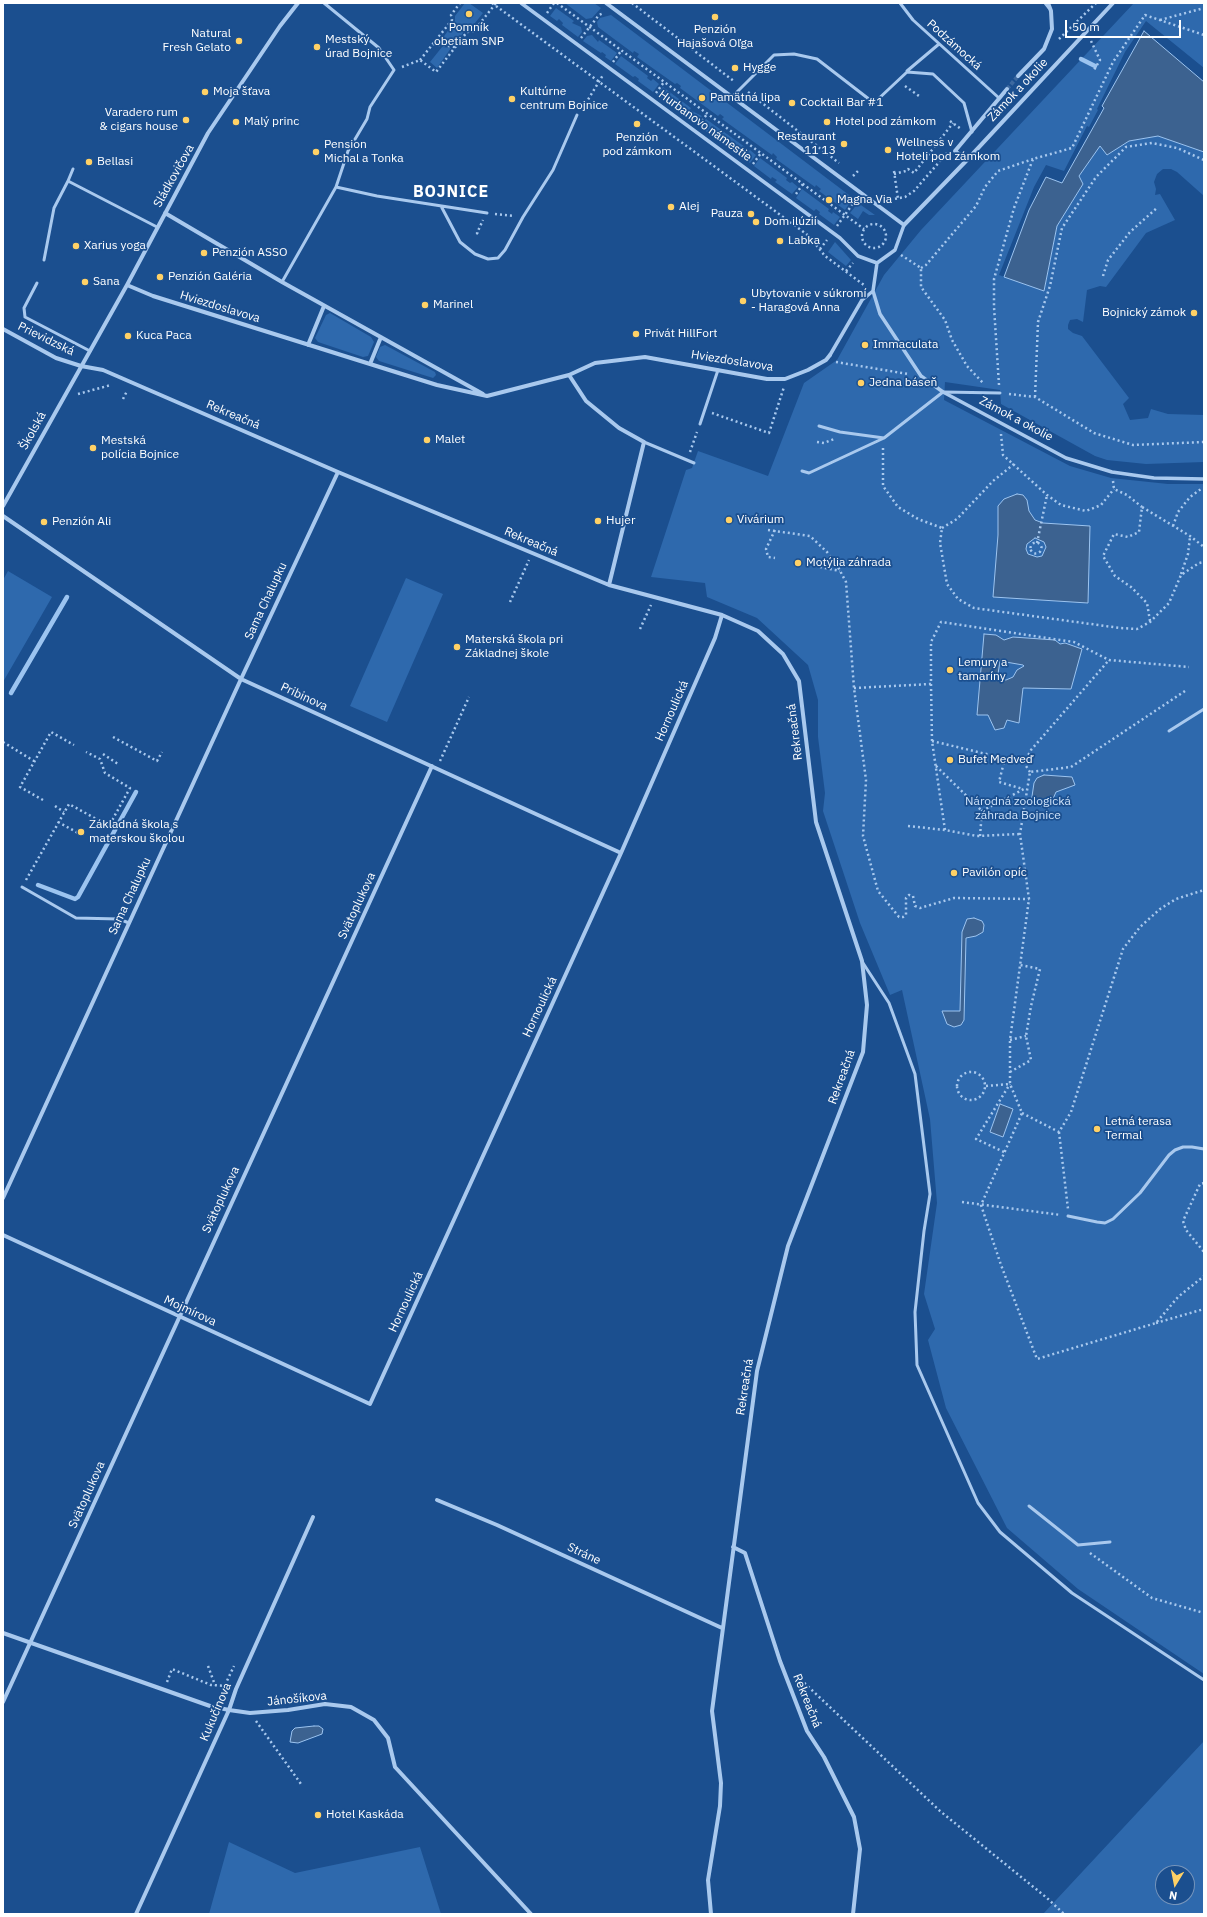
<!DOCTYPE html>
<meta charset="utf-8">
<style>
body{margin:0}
#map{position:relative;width:1207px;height:1917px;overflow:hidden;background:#1b4f8f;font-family:"IBM Plex Sans",sans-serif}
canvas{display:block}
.frame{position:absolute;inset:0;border:4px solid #fff;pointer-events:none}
.north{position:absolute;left:1155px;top:1865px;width:40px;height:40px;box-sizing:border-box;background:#1b4f8f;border:1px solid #7695bc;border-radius:50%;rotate:190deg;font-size:11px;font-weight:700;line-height:16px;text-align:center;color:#fff}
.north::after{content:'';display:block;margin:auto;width:14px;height:18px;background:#ffd166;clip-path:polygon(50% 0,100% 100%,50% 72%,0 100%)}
.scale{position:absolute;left:1065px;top:20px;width:116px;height:18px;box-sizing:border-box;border:2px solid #fff;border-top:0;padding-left:5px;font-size:12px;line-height:14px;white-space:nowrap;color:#fff;-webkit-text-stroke:3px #1b4f8f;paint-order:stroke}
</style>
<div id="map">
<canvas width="1207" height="1917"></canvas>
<div class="frame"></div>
<div class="north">N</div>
<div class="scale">50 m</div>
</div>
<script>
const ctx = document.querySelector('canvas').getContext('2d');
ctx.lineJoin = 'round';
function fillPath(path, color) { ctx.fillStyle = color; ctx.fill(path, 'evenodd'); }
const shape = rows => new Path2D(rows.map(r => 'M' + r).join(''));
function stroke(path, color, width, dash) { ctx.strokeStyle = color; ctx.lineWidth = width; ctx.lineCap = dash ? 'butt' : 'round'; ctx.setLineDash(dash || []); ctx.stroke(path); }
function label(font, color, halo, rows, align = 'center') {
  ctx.font = font + ' "IBM Plex Sans",sans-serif'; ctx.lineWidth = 3.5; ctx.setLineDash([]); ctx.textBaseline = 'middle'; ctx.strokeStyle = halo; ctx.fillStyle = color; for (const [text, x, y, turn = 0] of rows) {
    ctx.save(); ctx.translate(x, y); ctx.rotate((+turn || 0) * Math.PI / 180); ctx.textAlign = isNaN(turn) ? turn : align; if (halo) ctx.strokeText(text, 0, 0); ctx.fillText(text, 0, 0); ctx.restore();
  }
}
fillPath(shape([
 [465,3,469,3,483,13,471,28,466,29,454,45,444,44,442,39,455,21,455,16],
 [565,3,594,3,601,8,592,18,586,19],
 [1134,3,1204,3,1204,68,1146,21,1125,52,1097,109,1098,110,1089,127,1087,126,1064,171,1046,165,1034,187,999,275,1044,291,1057,226,1083,184,1079,176,1100,145,1107,155,1129,141,1158,136,1204,152,1204,196,1177,172,1171,169,1163,169,1157,174,1154,182,1156,189,1155,195,1160,194,1175,220,1146,233,1106,287,1100,286,1087,290,1083,322,1077,319,1070,320,1068,325,1068,329,1073,333,1082,336,1129,398,1123,404,1130,420,1148,418,1151,409,1168,414,1204,415,1204,462,1146,464,1107,460,1095,456,1001,404,1000,390,945,382,944,400,1070,466,1111,478,1168,484,1204,484,1204,1674,1078,1589,1007,1528,946,1408,928,1340,935,1329,924,1294,937,1203,930,1119,902,990,890,995,860,923,823,811,825,793,818,737,818,700,808,665,757,618,707,597,705,583,651,577,686,470,692,468,698,451,768,476,804,383,837,360,884,275,921,230],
 [556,8,574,21,572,23,581,27,582,32,578,37,562,25,563,23,559,19,557,21,550,16],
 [611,15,853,198,845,210,819,191,821,189,816,185,815,187,776,159,777,157,773,153,772,155,722,119,724,117,720,114,718,116,680,88,681,86,677,83,675,84,637,57,639,54,634,51,633,53,598,27,597,22,600,18],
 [592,35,598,42,599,40,617,53,611,61,605,57,606,55,602,52,601,53,583,41,587,36],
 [442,47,451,48,437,68,430,62],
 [621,56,648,76,647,78,651,81,653,79,659,84,653,92,638,81,639,79,635,76,633,77,615,64],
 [663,87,691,108,690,110,702,116,696,124,681,113,683,111,678,108,677,109,657,95],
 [706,119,745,147,744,149,748,152,750,150,756,155,750,163,732,150,733,148,729,145,727,147,725,145,726,143,722,139,720,141,700,127],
 [760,158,787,178,786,180,790,183,792,182,798,187,792,194,775,182,777,180,772,177,771,179,754,166],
 [802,189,829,209,828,211,832,214,833,212,840,217,834,225,819,214,820,212,816,209,814,211,796,198],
 [858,203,875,215,869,215,863,211,858,219,850,213],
 [835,242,851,260,846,266,828,252],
 [330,313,371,337,374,342,368,356,363,357,318,342,315,338,326,315],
 [385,345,435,372,436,375,433,378,379,361,376,357,380,347],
 [8,571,52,597,3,682,3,580],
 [406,578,443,594,387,722,350,706],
 [1204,1741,1204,1914,1043,1914],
 [1163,1873,1187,1873,1187,1897,1163,1897],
 [229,1842,295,1873,420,1847,441,1914,209,1914]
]), '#2e69ad');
const water = shape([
 [1144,31,1204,82,1204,152,1158,136,1129,141,1107,155,1100,146,1079,176,1083,184,1057,226,1044,291,1004,277,1029,210,1046,177,1062,183,1104,108,1102,106,1144,31],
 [1017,494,1023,495,1027,500,1029,511,1035,520,1043,523,1090,526,1088,603,993,597,998,535,998,506,1004,499,1017,494],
 [1035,538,1044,542,1046,547,1042,556,1037,557,1028,554,1026,549,1027,544,1035,538],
 [984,634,996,635,1004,640,1013,637,1055,640,1060,644,1065,643,1082,649,1071,689,1023,688,1019,723,1007,720,1004,728,995,730,988,715,977,715,984,634],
 [1000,661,1023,665,1024,666,1017,670,1013,677,1006,680,1000,679,998,674,1000,661],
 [1044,775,1072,777,1075,785,1056,792,1049,808,1031,803,1034,783,1037,778,1044,775],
 [974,918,982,921,984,925,983,932,976,936,966,938,964,1020,961,1025,954,1027,947,1024,942,1011,960,1011,962,932,967,919,974,918],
 [1000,1104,1013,1109,1003,1137,990,1132,1000,1104],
 [314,1726,319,1726,323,1729,322,1734,298,1743,290,1742,292,1731,295,1728,314,1726]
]);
fillPath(water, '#3c6290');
stroke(water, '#9cc4f0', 1);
stroke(shape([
 [1081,59,1095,66],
 [11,693,67,597],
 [38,885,75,899,78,897,136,792]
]), '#9cc4f0', 4.5);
stroke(shape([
 [1007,89,1018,76]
]), '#3d69a0', 4, [4, 2]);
stroke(shape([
 [492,3,809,236,825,256,864,285],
 [557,3,864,229],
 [632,3,735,82],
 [547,13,554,3],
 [1160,20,1204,8],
 [581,38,599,15,604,13],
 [1059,39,1096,3],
 [1091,41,1100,60,1094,70],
 [433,44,455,47],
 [420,60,452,20,451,15,460,3],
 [613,62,621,51],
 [402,67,420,60,436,72,467,32,474,31,496,3],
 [905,86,919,96],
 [748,92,839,163],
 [656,93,664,82],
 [583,108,603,75],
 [950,121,961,129],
 [699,125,707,114],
 [753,164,761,153],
 [894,171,898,199],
 [894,174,906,171,908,169,914,173,953,123],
 [853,176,860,169],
 [796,194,803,184],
 [885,199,894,199,905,197,914,191,947,153],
 [495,214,514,216],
 '862 236a12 12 0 1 1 24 0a12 12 0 1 1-24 0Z',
 [837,226,854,202],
 [478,234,477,233,483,220],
 [820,249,827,240],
 [901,255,921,268,921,287,945,320,952,340,967,366,984,384],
 [921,268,926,265,976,206,985,187,998,171,1033,159],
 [846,271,853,263],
 [1103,276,1108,260,1130,232,1158,207],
 [836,362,908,374],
 [999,385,994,307,994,279,1014,208,1033,159,1072,148,1113,62,1145,15,1204,35],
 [78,394,111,385],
 [1009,394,1035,397,1094,433,1133,445,1204,442],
 [1035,397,1038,322,1050,286,1062,228,1096,177,1126,147,1152,143,1177,148,1204,160],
 [123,399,127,391],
 [712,413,769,433,784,387],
 [1001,434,1003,455,1047,495,1061,505,1086,511,1101,505,1114,489],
 [817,442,824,443,834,439],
 [883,448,883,486,898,507,918,519,942,528,940,543,947,584,958,599,974,608,1120,628,1137,629,1150,622,1169,603,1181,575,1199,563,1204,562],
 [690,452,697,432],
 [1113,481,1114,489,1127,495,1142,507],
 [1173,526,1178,512,1190,497,1201,489],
 [942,528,957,519,993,481,1014,464],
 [768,530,810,536,827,552,838,567,846,582,854,688,866,780,863,836,878,891,899,917,903,917,906,915,906,898,909,895,913,896,915,906,920,908,954,898,1029,899],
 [775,530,766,549,768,557,775,558],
 '1030.5 548a5.5 5.5 0 1 1 11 0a5.5 5.5 0 1 1-11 0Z',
 [1037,543,1047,495],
 [820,567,840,571],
 [1181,574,1188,554,1190,537],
 [510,602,529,560],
 [1150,621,1147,603,1131,587,1115,576,1103,556,1114,534,1128,537,1139,532,1142,507,1190,536,1204,547],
 [640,629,651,605],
 [854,688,931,684],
 [1185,691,1071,767,1030,772,1020,834,1029,899,1010,1040,1010,1084,1022,1113,981,1205,1001,1265,1037,1359,1156,1323,1178,1297,1204,1276],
 [113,737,157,761,162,752],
 [932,741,1024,763],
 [3,742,34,761],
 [103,754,118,764],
 [1005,758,999,782,1023,789],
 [440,761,469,697],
 [936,766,982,811],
 [1030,772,1024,763,1031,750,1109,660],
 [43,800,20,787,51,732,74,745],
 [55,806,64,812],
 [58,822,80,834],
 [908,826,945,830,977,836,1020,834],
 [945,830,932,741,931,684,931,642,941,622,1074,642,1109,660,1189,667],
 [980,836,982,811,1024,789],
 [26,880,69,804,109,826,130,788,105,773,100,759,86,752],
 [1010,1040,1026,1036],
 '957 1086a14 14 0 1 1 28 0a14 14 0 1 1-28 0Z',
 [1010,1072,1031,1060,1026,1036,1031,1006,1040,969,1020,965],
 [986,1086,1010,1084],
 [1022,1113,1059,1132,1071,1112,1123,949,1140,927,1160,909,1176,899,1204,890],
 [1059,1132,1068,1209],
 [1004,1152,976,1139,1010,1084],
 [1204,1183,1200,1184,1183,1221,1186,1230,1204,1252],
 [962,1202,1061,1215],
 [1156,1323,1204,1309],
 [1090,1553,1152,1598,1204,1613],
 [208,1666,215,1685],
 [797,1676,940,1811,1047,1898,1064,1914],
 [167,1682,172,1669,211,1685,228,1686],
 [225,1685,234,1666],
 [256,1721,301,1784]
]), '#a9c9ee', 2.5, [2, 3]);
stroke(shape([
 [900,3,913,20,999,98],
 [1045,3,1049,8],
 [907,71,939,44],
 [732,97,774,55,794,54,817,59,874,103,907,72,933,74,964,103,972,132],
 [68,181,73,169],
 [336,187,377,196,487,213],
 [441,206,460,242,475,254,488,259,498,258,505,250,523,217,553,170,577,115],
 [44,260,54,208,68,181,157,227],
 [282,282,336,187,348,151,367,119,370,107,394,70,379,48,324,3],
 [37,283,24,308,25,317,90,351],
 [700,424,718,370],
 [819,426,840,432,884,438],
 [644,442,694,463],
 [802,471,809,473,884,438,943,392,1000,393],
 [1169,731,1204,709],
 [22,887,76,918,119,919,129,923],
 [863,963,889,1003,915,1074,930,1194,924,1231,915,1312,917,1365,978,1503,1000,1532,1072,1593,1204,1680],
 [1068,1216,1097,1222,1105,1223,1113,1219,1140,1193,1169,1155,1175,1150,1183,1147,1192,1147,1204,1149],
 [1029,1506,1078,1545,1110,1542]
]), '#a9c9ee', 3);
stroke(shape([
 [521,3,840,238,858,256,877,263],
 [873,291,880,314,921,376,943,392,1066,458,1112,472,1154,478,1204,479],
 [830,355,862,300,873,291,877,263,895,250,904,225]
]), '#a9c9ee', 3.5);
stroke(shape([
 [606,3,904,225,967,160,1113,3],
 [1018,76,1044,49,1052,29,1051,11,1048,3],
 [967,160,955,151,1007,89],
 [165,213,282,282,483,394],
 [127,285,153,296,437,385,487,396,569,375,595,363,645,357,767,379,785,379,808,370,826,360,830,355],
 [3,329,56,358,81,366,103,370,338,472,609,585,722,615,758,631,783,654,799,681,816,822,862,961,867,1005,863,1052,788,1246,757,1371,712,1711,721,1783,720,1806,708,1880,711,1914],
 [308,345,324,306],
 [370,364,381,337],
 [569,375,586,401,619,428,644,442,609,585],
 [3,506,127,285,208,133,280,26,298,3],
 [3,516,241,679,621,853],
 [3,1198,241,679,338,472],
 [3,1235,370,1404,621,853,715,638,722,615],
 [437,1500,497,1525,722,1628],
 [733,1547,745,1553,780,1661,807,1731,824,1757,854,1817,860,1849,853,1914],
 [3,1633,210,1706,229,1710,250,1713,288,1710,325,1704,351,1707,374,1720,388,1738,395,1767,531,1914],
 [3,1702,432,766],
 [136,1914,229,1710,236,1689,313,1517]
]), '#a9c9ee', 4);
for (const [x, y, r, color] of [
 [469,14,4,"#ffd166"],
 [715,17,4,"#ffd166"],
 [239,41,4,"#ffd166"],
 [317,47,4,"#ffd166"],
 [735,68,4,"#ffd166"],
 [205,92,4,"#ffd166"],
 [702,98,4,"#ffd166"],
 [512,99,4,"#ffd166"],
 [792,103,4,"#ffd166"],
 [186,120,4,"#ffd166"],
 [236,122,4,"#ffd166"],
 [827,122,4,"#ffd166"],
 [637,124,4,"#ffd166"],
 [844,144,4,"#ffd166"],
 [888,150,4,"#ffd166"],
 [316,152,4,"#ffd166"],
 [89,162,4,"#ffd166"],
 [829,200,4,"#ffd166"],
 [671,207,4,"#ffd166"],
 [751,214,4,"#ffd166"],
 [756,222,4,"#ffd166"],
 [780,241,4,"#ffd166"],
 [76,246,4,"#ffd166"],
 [204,253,4,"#ffd166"],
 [160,277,4,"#ffd166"],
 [85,282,4,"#ffd166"],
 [743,301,4,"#ffd166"],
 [425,305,4,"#ffd166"],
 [1194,313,4,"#ffd166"],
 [636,334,4,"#ffd166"],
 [128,336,4,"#ffd166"],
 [865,345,4,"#ffd166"],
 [861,383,4,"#ffd166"],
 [427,440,4,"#ffd166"],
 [93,448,4,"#ffd166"],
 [729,520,4,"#ffd166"],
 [598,521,4,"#ffd166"],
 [44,522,4,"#ffd166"],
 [798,563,4,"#ffd166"],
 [457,647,4,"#ffd166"],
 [950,670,4,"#ffd166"],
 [950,760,4,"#ffd166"],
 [81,832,4,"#ffd166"],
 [954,873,4,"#ffd166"],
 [1097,1129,4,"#ffd166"],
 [318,1815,4,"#ffd166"]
]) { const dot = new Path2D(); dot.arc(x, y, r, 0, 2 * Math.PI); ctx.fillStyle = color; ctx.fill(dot); stroke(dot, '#1b4f8f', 1.5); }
label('12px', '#fff', '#1b4f8f', [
 ["Pomník",469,28,"center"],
 ["obetiam SNP",469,42,"center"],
 ["Penzión",715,30,"center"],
 ["Hajašová Oľga",715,44,"center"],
 ["Natural",231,34,"right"],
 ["Fresh Gelato",231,48,"right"],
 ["Mestský",325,40],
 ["úrad Bojnice",325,54],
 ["Hygge",743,68],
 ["Moja šťava",213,92],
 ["Kultúrne",520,92],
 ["centrum Bojnice",520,106],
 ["Pamätná lipa",710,98],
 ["Cocktail Bar #1",800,103],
 ["Varadero rum",178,113,"right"],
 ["& cigars house",178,127,"right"],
 ["Malý princ",244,122],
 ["Hotel pod zámkom",835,122],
 ["Restaurant",836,137,"right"],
 ["11 13",836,151,"right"],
 ["Penzión",637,138,"center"],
 ["pod zámkom",637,152,"center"],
 ["Wellness v",896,143],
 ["Hoteli pod zámkom",896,157],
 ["Pension",324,145],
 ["Michal a Tonka",324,159],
 ["Bellasi",97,162],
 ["Magna Via",837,200],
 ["Alej",679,207],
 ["Pauza",743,214,"right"],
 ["Dom ilúzií",764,222],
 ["Labka",788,241],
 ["Xarius yoga",84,246],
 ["Penzión ASSO",212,253],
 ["Penzión Galéria",168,277],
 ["Sana",93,282],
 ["Ubytovanie v súkromí",751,294],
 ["- Haragová Anna",751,308],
 ["Marinel",433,305],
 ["Bojnický zámok",1186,313,"right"],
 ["Privát HillFort",644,334],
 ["Kuca Paca",136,336],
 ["Immaculata",873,345],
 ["Jedna báseň",869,383],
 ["Malet",435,440],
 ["Mestská",101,441],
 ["polícia Bojnice",101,455],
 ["Vivárium",737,520],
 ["Hujer",606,521],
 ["Penzión Ali",52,522],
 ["Motýlia záhrada",806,563],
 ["Materská škola pri",465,640],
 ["Základnej škole",465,654],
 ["Lemury a",958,663],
 ["tamaríny",958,677],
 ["Bufet Medveď",958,760],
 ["Základná škola s",89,825],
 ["materskou školou",89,839],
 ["Pavilón opíc",962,873],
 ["Letná terasa",1105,1122],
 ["Termal",1105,1136],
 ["Hotel Kaskáda",326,1815]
], 'left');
label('12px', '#fff', '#1b4f8f', [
 ["Podzámocká",954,45,42],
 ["Zámok a okolie",1018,90,-47],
 ["Hurbanovo námestie",705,126,36],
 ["Sládkovičova",174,176,-61],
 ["Hviezdoslavova",220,307,17],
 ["Prievidzská",46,339,26],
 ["Hviezdoslavova",732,361,9],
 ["Rekreačná",233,415,23],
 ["Zámok a okolie",1016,419,28],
 ["Školská",33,431,-61],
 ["Rekreačná",531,542,23],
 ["Sama Chalupku",266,601,-65],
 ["Pribinova",304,697,25],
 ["Hornoulická",672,711,-66],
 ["Rekreačná",795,732,-97],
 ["Sama Chalupku",130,896,-65],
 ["Svätoplukova",357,906,-65],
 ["Hornoulická",540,1007,-65],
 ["Rekreačná",842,1077,-70],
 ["Svätoplukova",221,1200,-65],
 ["Hornoulická",406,1302,-65],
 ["Mojmírova",190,1311,25],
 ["Rekreačná",745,1387,-81],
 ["Svätoplukova",87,1495,-66],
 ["Stráne",584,1554,25],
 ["Jánošíkova",297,1699,-6],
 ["Rekreačná",807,1701,68],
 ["Kukučínova",216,1712,-67]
]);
label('12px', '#cfe3fa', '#1b4f8f', [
 ["Národná zoologická",1018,802],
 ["záhrada Bojnice",1018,816]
]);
ctx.letterSpacing = '1px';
label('bold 16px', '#fff', '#1b4f8f', [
 ["BOJNICE",451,192]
]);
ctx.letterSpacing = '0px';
</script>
